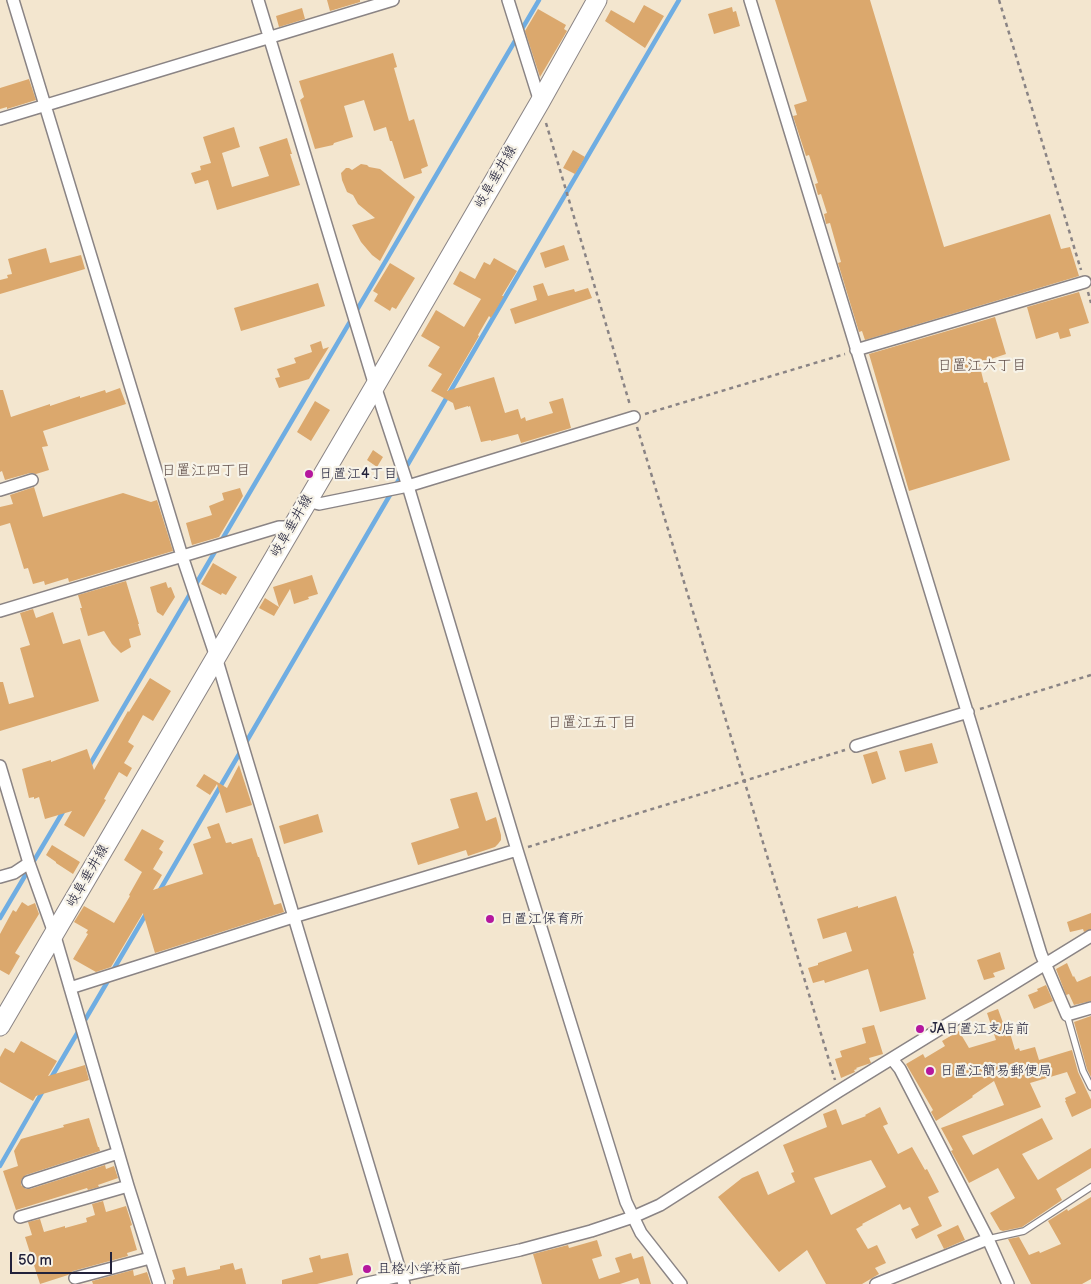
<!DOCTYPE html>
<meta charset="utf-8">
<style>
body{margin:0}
#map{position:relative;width:1091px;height:1284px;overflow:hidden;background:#f3e6cf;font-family:"Balsamiq Sans",sans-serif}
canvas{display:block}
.scale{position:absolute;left:10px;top:1252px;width:102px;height:22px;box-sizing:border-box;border:2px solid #22223b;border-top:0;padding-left:6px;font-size:15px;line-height:18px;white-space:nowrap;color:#22223b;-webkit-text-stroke:4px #f7f3e8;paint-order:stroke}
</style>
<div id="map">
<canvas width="1091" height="1284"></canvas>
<div class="scale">50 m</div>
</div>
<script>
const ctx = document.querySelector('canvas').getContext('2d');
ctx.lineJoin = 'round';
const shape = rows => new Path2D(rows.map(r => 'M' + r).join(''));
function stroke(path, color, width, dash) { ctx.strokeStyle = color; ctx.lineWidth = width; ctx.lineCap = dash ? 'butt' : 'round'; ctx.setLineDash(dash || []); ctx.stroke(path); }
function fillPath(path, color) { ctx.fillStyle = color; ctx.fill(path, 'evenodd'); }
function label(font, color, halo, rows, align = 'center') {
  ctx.font = font + ' "Balsamiq Sans","Klee One",sans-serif'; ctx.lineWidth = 4.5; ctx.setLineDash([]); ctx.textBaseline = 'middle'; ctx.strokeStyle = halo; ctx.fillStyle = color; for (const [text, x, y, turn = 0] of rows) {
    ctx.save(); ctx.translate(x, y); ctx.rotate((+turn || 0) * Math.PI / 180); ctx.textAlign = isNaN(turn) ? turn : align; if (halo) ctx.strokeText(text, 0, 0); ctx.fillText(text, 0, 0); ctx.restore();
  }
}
stroke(shape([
 [89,766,539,0],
 [160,890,486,330,679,0],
 [0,918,64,810],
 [112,972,146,914],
 [51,1078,109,979],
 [0,1166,44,1089]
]), '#6fade2', 4.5);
fillPath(shape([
 [327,0,360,0,360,2,330,11],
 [775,0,870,0,944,247,1050,214,1061,249,1070,247,1079,276,865,340,862,331,859,332,838,263,841,262,830,223,826,224,824,214,827,213,821,194,818,195,815,184,818,183,809,155,806,156,793,116,797,115,794,105,807,101],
 [644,5,664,16,645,48,605,21,611,10,634,23],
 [732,7,733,12,736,11,740,26,714,34,708,14],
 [302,8,305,19,279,27,276,16],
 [538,9,566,25,564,29,567,31,540,77,525,31],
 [393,53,397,67,394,68,409,121,414,119,428,166,421,169,422,173,404,179,392,141,390,141,386,127,374,131,364,100,344,106,353,137,334,143,333,145,315,149,300,100,304,97,299,81],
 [29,79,36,100,7,109,7,107,0,109,0,88],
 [234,127,240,147,222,153,232,187,269,176,259,147,287,138,292,154,290,154,300,185,217,210,208,180,195,184,191,173,201,170,200,166,211,163,203,137],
 [573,150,585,157,575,174,563,168],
 [361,164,367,165,369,167,380,169,415,197,380,261,372,255,361,242,352,225,375,218,358,204,353,195,347,192,342,180,341,173,346,168,349,168,352,170],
 [564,245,569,260,545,268,540,253],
 [46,248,50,263,81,255,85,269,0,294,0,280,8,278,7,275,12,274,8,259],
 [494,258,517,271,502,296,504,296,491,318,489,316,478,335,479,336,447,391,494,377,505,413,518,409,521,419,525,417,526,421,553,413,549,402,563,398,571,428,521,443,518,434,491,441,491,440,481,442,470,406,468,407,468,406,455,410,453,403,431,391,442,374,428,366,440,347,421,336,436,310,464,327,481,299,453,284,460,271,475,279,484,262,490,265],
 [390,263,415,278,396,309,392,307,390,311,374,301,378,294,373,291],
 [318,283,325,306,241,331,234,308],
 [543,283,548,296,574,289,575,292,588,288,592,298,515,324,510,309,537,300,533,286],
 [1079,292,1089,323,1069,329,1071,336,1060,339,1058,332,1036,339,1027,307],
 [995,317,1006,354,979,363,984,383,987,382,1010,460,909,491,869,354],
 [321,341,323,349,329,347,309,379,279,388,275,378,280,377,277,369,296,363,294,358,312,352,310,345],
 [120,388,126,404,43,431,48,446,42,447,49,470,36,474,30,473,5,480,2,471,0,472,0,390,3,390,11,417,50,404,50,406,80,396,80,398,105,390,106,393],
 [315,401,330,410,311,441,297,432],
 [373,450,383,457,377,467,367,460],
 [34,487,43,517,123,493,151,502,157,500,173,551,69,582,68,578,45,585,44,581,33,584,28,568,24,569,10,523,0,526,0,507,13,504,10,495],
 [240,488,243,496,219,537,192,545,186,523,212,515,209,506,224,500,222,493],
 [213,563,237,577,226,595,222,593,221,595,201,584],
 [312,575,318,594,308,597,309,599,294,604,290,589,274,616,259,608,265,598,279,607,273,587],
 [126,581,139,624,138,624,141,635,129,639,131,647,121,653,112,644,104,631,88,636,80,608,82,608,78,595],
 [166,582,168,588,171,587,175,597,163,616,157,612,150,587],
 [33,609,36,618,53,612,63,644,80,639,99,701,0,731,0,682,3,682,9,704,34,697,20,648,30,645,20,613],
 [150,678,171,691,153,721,143,715,128,742,134,746,124,763,132,768,127,777,119,772,104,799,106,800,84,837,64,825,72,811,45,819,39,797,34,799,34,797,29,798,22,769,51,760,51,762,87,749,94,770,128,711,129,712],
 [932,743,938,763,905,772,899,751],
 [877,751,886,779,872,784,863,755],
 [239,765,252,805,226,813,217,784,210,795,196,786,204,774,227,788],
 [477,792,486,821,496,817,501,835,501,840,498,844,495,847,468,856,466,850,418,865,411,843,459,828,450,799],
 [318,814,323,832,284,844,279,826],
 [219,823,226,843,231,842,232,844,252,838,258,857,259,857,274,905,281,903,284,912,155,953,143,913,111,967,96,972,73,959,88,934,86,933,88,930,74,922,84,906,114,923,130,896,129,895,142,872,124,860,142,829,164,841,159,849,163,852,153,869,162,875,153,890,203,874,193,844,211,838,207,827],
 [52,845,80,862,73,874,56,863,56,862,46,855],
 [896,896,914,953,913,954,926,999,880,1012,868,969,825,983,824,980,813,983,808,968,818,965,818,963,852,951,846,932,823,939,817,919,858,906,858,908],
 [22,902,28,906,35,903,39,914,15,953,20,956,9,975,0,970,0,934,13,910,16,912],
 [1091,913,1091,929,1084,932,1083,929,1070,932,1067,922],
 [1000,952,1005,969,993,973,995,977,984,980,977,960],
 [1067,963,1073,977,1074,976,1077,982,1091,976,1091,1001,1074,1005,1069,994,1066,995,1056,969],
 [1046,985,1053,1001,1034,1009,1028,995,1038,991,1037,989],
 [998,1009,1007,1034,1010,1033,1015,1050,1019,1048,1020,1051,1035,1047,1039,1060,1072,1050,1078,1072,1091,1100,1091,1108,1072,1117,1065,1101,1066,1101,1065,1098,1076,1093,1067,1072,1030,1083,1041,1107,962,1136,973,1155,1042,1118,1053,1139,1022,1154,1038,1180,1091,1148,1091,1168,1056,1189,1062,1200,1022,1227,1003,1231,1000,1230,990,1213,1015,1198,998,1168,969,1183,951,1151,953,1150,941,1128,1004,1105,994,1081,972,1096,973,1097,936,1121,931,1112,933,1110,906,1064,923,1054,925,1058,945,1046,942,1041,959,1031,969,1048,996,1040,987,1013],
 [1091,1016,1091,1077,1087,1069,1074,1022],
 [874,1025,883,1054,869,1058,871,1063,856,1068,857,1069,854,1070,855,1072,841,1078,835,1059,842,1057,840,1051,866,1043,862,1028],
 [21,1041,57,1061,48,1076,85,1065,89,1080,36,1096,33,1101,0,1082,0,1057,5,1048,14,1053],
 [880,1107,888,1124,883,1126,898,1154,912,1147,925,1170,927,1169,939,1192,928,1197,942,1226,916,1239,911,1229,919,1225,910,1207,903,1210,900,1204,862,1224,863,1225,856,1229,868,1249,877,1245,886,1263,875,1268,879,1274,862,1284,826,1284,807,1250,779,1272,718,1197,742,1178,758,1171,768,1195,795,1182,791,1173,794,1172,783,1145,827,1127,823,1114,836,1109,842,1125,866,1116,865,1115],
 [871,1160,886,1187,831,1215,814,1178],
 [89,1118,98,1147,99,1147,100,1151,26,1175,21,1180,21,1185,26,1189,30,1189,105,1165,106,1169,114,1166,118,1178,98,1185,99,1187,88,1190,87,1188,16,1210,3,1171,18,1166,14,1151,21,1139,64,1127,63,1125],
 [1091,1197,1091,1279,1082,1284,1031,1284,1008,1239,1019,1237,1029,1255,1039,1251,1040,1253,1061,1244,1048,1221,1067,1209,1068,1211],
 [103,1201,106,1212,126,1206,132,1225,130,1226,137,1250,127,1253,128,1256,73,1271,68,1275,40,1284,25,1237,32,1235,28,1222,40,1219,44,1232,65,1226,65,1228,87,1222,86,1218,95,1215,92,1204],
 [958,1225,965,1240,944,1249,937,1235],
 [597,1240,602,1256,592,1259,599,1279,620,1272,615,1258,631,1253,633,1259,643,1256,651,1284,640,1284,638,1278,620,1284,542,1284,533,1254,568,1245,569,1248],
 [348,1253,353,1275,317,1284,282,1284,282,1280,313,1272,309,1258,320,1255,321,1259],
 [233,1263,235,1270,242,1268,246,1284,173,1284,173,1280,175,1279,172,1270,185,1267,187,1276,220,1269,220,1266],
 [133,1270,134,1276,147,1272,151,1284,93,1284,92,1281]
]), '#dba86d');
const lane = shape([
 [1067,1015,1083,1071,1091,1087],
 [988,1239,1024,1231,1091,1187]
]);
const street = shape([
 [13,0,182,556,216,657,404,1284],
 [258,0,375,386,408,486,517,850,626,1202,641,1233,681,1284],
 [508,0,540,102],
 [750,0,1041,954,1067,1015,1091,1008],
 [0,119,393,0],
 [856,350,1085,282],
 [0,490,32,480],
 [306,501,319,504,408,486,634,417],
 [0,611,279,527,291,527],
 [856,746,968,712],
 [0,766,29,863,54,933,128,1186,159,1284],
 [0,877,14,873,29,863],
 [70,988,293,917,517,850],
 [892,1059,900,1069,988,1239,1008,1284],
 [28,1182,118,1153],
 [20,1217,128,1186],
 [75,1278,150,1258],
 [363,1284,520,1250,591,1231,633,1217,660,1205,839,1091,1091,936],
 [876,1284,988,1239]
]);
const primary = shape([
 [0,1026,375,386,540,102,597,0]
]);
stroke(lane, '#8a8485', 8);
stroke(street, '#8a8485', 14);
stroke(primary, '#8a8485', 21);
stroke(shape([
 [999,0,1081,270],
 [546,123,630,405],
 [1088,292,1091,303],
 [645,414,845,354],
 [637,427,835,1080],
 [980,709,1091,675],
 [528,847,845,750]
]), '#8a8485', 2.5, [4, 4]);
stroke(lane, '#fff', 5.5);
stroke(street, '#fff', 11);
stroke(primary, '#fff', 19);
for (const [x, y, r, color] of [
 [309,474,5,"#b5179e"],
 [490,919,5,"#b5179e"],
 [920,1029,5,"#b5179e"],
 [930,1071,5,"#b5179e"],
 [367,1269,5,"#b5179e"]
]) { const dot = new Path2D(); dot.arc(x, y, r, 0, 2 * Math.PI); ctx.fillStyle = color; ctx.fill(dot); stroke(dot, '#f7f3e8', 2); }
label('14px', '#22223b', '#f7f3e8', [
 ["岐阜垂井線",496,177,-60],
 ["岐阜垂井線",292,526,-60],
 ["岐阜垂井線",88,876,-60]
]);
label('14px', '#22223b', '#f7f3e8', [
 ["日置江4丁目",319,474],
 ["日置江保育所",500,919],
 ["JA日置江支店前",930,1029],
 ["日置江簡易郵便局",940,1071],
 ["且格小学校前",377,1269]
], 'left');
label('15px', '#63514c', '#f7f3e8', [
 ["日置江六丁目",982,366],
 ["日置江四丁目",206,471],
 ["日置江五丁目",592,723]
]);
</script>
